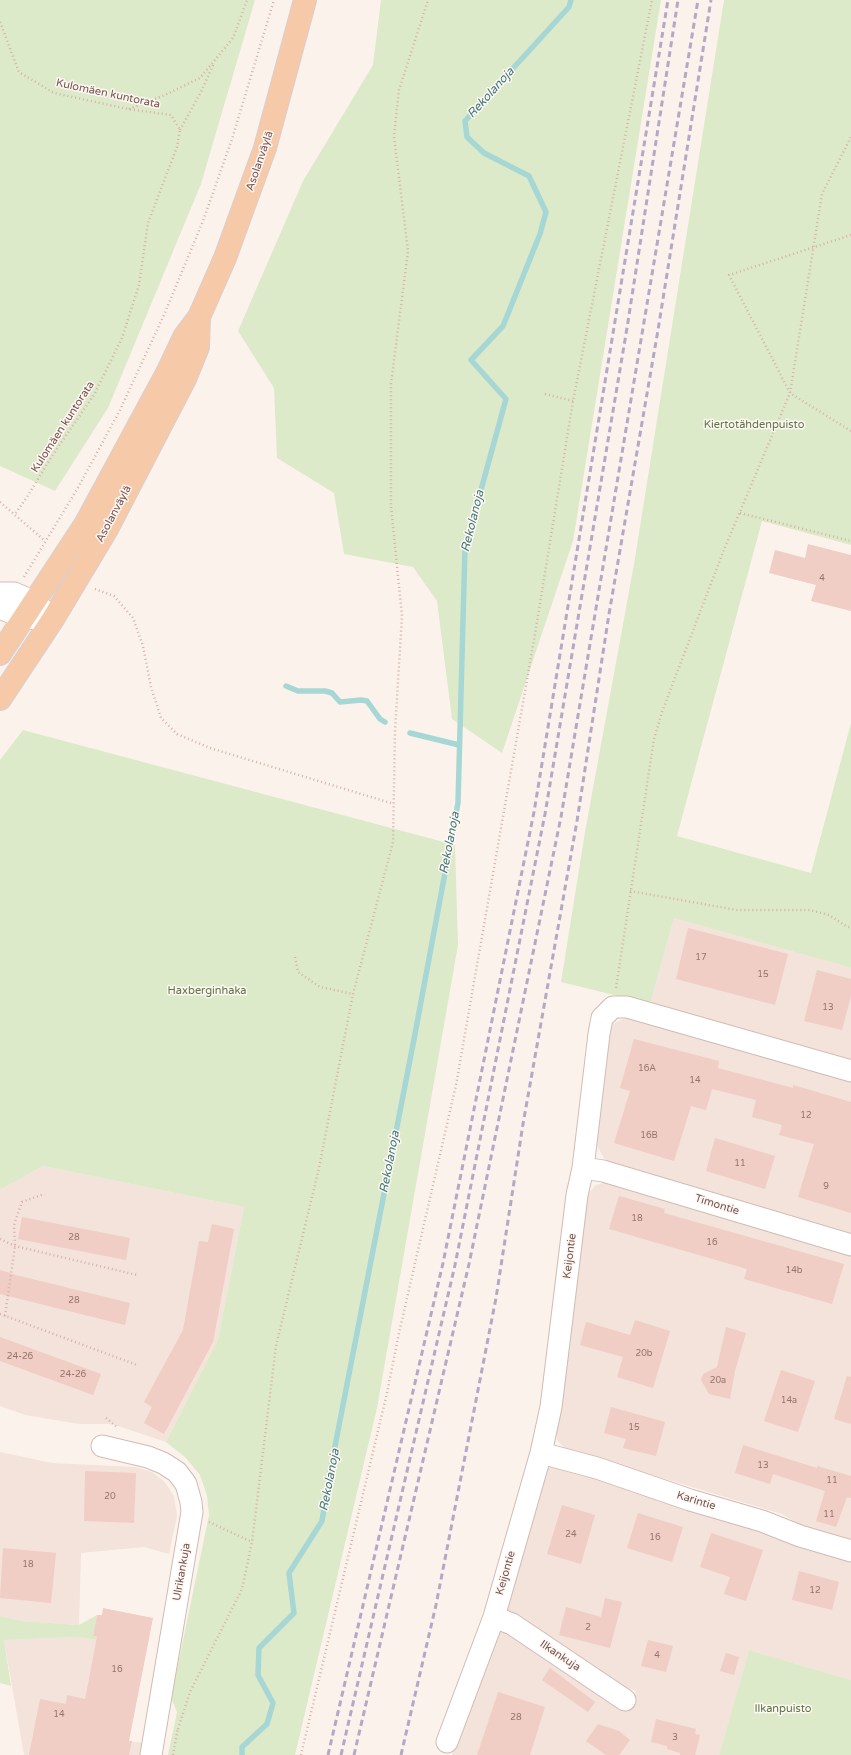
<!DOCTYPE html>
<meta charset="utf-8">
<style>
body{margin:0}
canvas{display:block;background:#fcf2ec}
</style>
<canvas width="851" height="1755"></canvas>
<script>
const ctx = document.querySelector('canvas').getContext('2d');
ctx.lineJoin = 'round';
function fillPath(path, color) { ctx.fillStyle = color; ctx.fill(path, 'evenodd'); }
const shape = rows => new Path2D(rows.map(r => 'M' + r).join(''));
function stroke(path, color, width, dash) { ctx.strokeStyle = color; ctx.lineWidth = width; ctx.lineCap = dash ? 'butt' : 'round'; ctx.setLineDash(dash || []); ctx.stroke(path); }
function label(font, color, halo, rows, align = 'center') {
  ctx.font = font + ' "Varela Round",sans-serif'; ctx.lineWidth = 3; ctx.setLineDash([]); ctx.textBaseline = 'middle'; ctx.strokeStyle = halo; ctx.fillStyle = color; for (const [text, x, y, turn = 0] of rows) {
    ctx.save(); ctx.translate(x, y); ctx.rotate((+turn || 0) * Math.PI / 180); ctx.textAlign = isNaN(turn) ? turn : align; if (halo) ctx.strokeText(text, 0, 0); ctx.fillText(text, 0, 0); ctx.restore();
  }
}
fillPath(shape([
 [674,918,851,968,851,1061,650,1004],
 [627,1017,851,1078,851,1234,606,1162,594,1140,611,1025],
 [43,1166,244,1207,218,1339,166,1442,112,1424,79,1424,25,1415,0,1406,0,1190],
 [610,1181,851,1254,851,1543,807,1529,782,1514,565,1449,557,1440,556,1429,587,1195,596,1185],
 [0,1452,52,1463,135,1467,152,1472,164,1481,174,1496,177,1516,169,1554,144,1547,81,1553,79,1625,22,1621,0,1616],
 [549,1463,851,1558,851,1680,749,1650,719,1755,452,1755,489,1638,494,1631,505,1630,632,1704,636,1691,617,1685,501,1608],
 [78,1637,97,1640,85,1699,129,1741,144,1743,141,1755,24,1755,4,1640]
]), '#f3e3da');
fillPath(shape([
 [0,0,255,0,201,184,108,408,55,491,0,466],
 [381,0,661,0,573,541,502,753,452,719,437,601,413,567,344,554,334,493,277,458,274,388,238,331,303,181,373,65],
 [724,0,851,0,851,545,762,521,677,836,811,873,851,723,851,968,674,918,650,1004,561,982,585,832,634,564],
 [23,730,455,845,458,945,377,1408,295,1755,168,1755,177,1712,171,1698,209,1515,207,1496,200,1475,185,1457,166,1442,218,1339,244,1207,43,1166,0,1190,0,760],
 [97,1615,93,1636,97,1637,97,1640,78,1637,4,1640,11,1686,0,1683,0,1616,22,1621,79,1625],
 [749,1650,851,1680,851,1755,719,1755]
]), '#ddeaca');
stroke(shape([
 [286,686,298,691,325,691,332,693,340,702,361,700,367,701,380,719,385,722],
 [410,733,459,745],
 [242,1755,242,1747,267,1724,273,1703,258,1675,259,1648,294,1613,289,1573,322,1521,330,1472,415,1034,458,803,465,548,506,399,471,360,503,326,540,234,546,212,529,176,484,153,467,137,465,121,569,7,571,0]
]), '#a7d7d4', 5.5);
fillPath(shape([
 [808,544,851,555,851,611,811,601,816,585,769,573,775,550,805,558],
 [688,928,788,954,775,1005,676,979],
 [817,970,851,979,851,996,842,1030,804,1021],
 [634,1039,719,1061,718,1068,793,1088,793,1085,851,1102,851,1213,798,1197,814,1144,779,1135,782,1125,752,1117,756,1100,712,1089,706,1110,691,1106,674,1161,614,1143,630,1091,620,1088],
 [715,1138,775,1156,765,1189,706,1171],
 [619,1196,665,1209,664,1213,844,1264,832,1304,744,1279,747,1269,609,1229],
 [22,1217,130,1238,126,1260,18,1239],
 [212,1224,234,1229,213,1342,164,1434,144,1423,152,1407,144,1402,183,1330,199,1241,208,1242],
 [0,1270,16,1275,130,1303,125,1325,0,1294],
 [635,1320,670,1331,653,1388,617,1377,623,1357,580,1345,586,1322,630,1335],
 [726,1327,746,1333,735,1371,730,1399,709,1394,701,1380,703,1374,717,1367],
 [0,1337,101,1374,93,1395,0,1361],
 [781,1370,815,1381,798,1432,764,1421],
 [847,1376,851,1377,851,1424,834,1419],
 [611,1407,665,1422,656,1456,623,1448,626,1439,604,1433],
 [743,1445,817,1468,817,1466,851,1476,851,1498,847,1497,836,1527,816,1521,825,1491,773,1474,770,1484,735,1473],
 [85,1471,136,1473,134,1523,84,1521],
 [562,1505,595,1515,581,1564,547,1554],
 [638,1513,683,1527,672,1562,627,1548],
 [711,1533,763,1550,746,1601,724,1594,730,1577,700,1567],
 [3,1548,56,1553,51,1603,0,1598],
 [799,1571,839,1582,832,1610,792,1600],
 [605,1598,622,1602,610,1648,559,1635,566,1607,601,1617],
 [103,1608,153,1618,129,1741,132,1741,129,1755,29,1755,40,1699,66,1704,67,1695,85,1699,97,1637,93,1636,97,1615,102,1615],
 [648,1640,673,1646,666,1672,641,1666],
 [726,1653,739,1657,734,1675,720,1671],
 [550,1668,595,1702,588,1712,542,1680],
 [498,1692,545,1707,530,1755,477,1755],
 [656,1719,696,1729,695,1734,700,1735,695,1755,680,1755,680,1753,667,1749,667,1746,651,1742],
 [598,1724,619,1731,630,1740,619,1755,606,1755,586,1741]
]), '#f0cdc5');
const minor = shape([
 [0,593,14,593,35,602,53,619],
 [0,608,24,618,41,619],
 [583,1168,603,1171,851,1245],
 [102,1446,148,1457,163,1463,177,1472,186,1484,191,1502,192,1512,151,1755],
 [541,1453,597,1468,690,1500,762,1521,800,1536,851,1551],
 [494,1617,512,1624,625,1700],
 [447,1742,494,1617,541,1453,551,1407,577,1195,583,1168,599,1034,602,1018,613,1007,627,1007,851,1071]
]);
const major = shape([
 [0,654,86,523,167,373,184,337,199,317,225,258,265,148,305,0],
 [0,699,53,619,107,529,185,379,198,347,199,317]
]);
stroke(minor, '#d1bbb4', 23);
stroke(major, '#d9cfce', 24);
stroke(shape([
 [0,22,19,72,54,93,128,109,171,115,180,130,177,147,148,223,139,285,122,338,94,395,52,456,27,497,15,514],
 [129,109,165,95,200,78,233,38,247,0],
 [180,130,201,92,214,63],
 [851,235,729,275,790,393,851,431],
 [545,394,573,401],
 [0,502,45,541],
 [740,513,851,541],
 [24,577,79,486,120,410,164,315,203,221,232,139,274,0],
 [95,589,114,596,133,618,143,646,151,687,161,718,177,734,210,748,394,804],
 [630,891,737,910,810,910,829,915,846,926,851,928],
 [295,957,298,972,320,987,353,994],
 [616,988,654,739,662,712,723,552,790,393,822,194,851,137],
 [0,1239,15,1246,137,1275],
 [0,1314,137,1365],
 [5,1316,15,1246,14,1225,22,1202,44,1194],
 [106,1418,118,1428],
 [209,1522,252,1542],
 [178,1729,190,1692,242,1589,252,1542,276,1346,319,1168,353,994,393,842,395,731,402,616,391,506,391,384,408,251,394,136,399,90,428,0],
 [173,1755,178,1728],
 [301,1755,387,1393,399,1333,456,1085,535,634,573,401,652,0]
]), '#d6b0a7', 2.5, [1, 3]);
stroke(minor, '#fff', 21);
stroke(major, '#f6c9a9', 22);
stroke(shape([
 [328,1755,443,1263,534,812,668,0],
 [341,1755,455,1265,545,814,627,328,678,0],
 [354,1755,469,1264,561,817,698,0],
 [401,1755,436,1605,496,1298,523,1124,577,821,609,614,658,330,711,0]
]), '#b3a9c7', 3, [6, 4]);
label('9px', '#95736c', null, [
 ["4",822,579],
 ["17",701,958],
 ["15",763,975],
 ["13",828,1008],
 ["16A",647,1069],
 ["14",695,1081],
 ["12",806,1116],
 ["16B",649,1136],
 ["11",740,1164],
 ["9",826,1187],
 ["18",637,1219],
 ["28",74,1238],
 ["16",712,1243],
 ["14b",794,1271],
 ["28",74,1301],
 ["20b",644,1354],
 ["24-26",20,1357],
 ["24-26",73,1375],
 ["20a",718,1381],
 ["14a",789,1401],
 ["15",634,1428],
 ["13",763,1466],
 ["11",832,1481],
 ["20",110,1497],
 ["11",829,1515],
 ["24",571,1535],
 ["16",655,1538],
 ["18",28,1565],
 ["12",815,1591],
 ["2",588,1628],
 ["4",657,1656],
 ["16",117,1670],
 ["14",59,1715],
 ["28",516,1718],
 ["3",675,1738]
]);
label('11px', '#77554f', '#fef7f3', [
 ["Kulomäen kuntorata",108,94,12],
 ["Asolanväylä",260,161,-71],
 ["Kulomäen kuntorata",63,427,-57],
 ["Asolanväylä",114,514,-62],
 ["Timontie",717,1205,17],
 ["Keijontie",570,1256,-83],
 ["Karintie",696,1501,17],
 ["Ulrikankuja",182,1572,-80],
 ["Keijontie",506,1573,-74],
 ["Ilkankuja",560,1656,34]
]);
label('11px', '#5d7544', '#fef7f3', [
 ["Kiertotähdenpuisto",754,425],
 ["Haxberginhaka",207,991],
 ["Ilkanpuisto",783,1709]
]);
label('italic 12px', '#427a78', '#fef7f3', [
 ["Rekolanoja",491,93,-48],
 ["Rekolanoja",473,521,-76],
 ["Rekolanoja",450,843,-79],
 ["Rekolanoja",390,1162,-79],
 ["Rekolanoja",330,1480,-79]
]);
</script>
